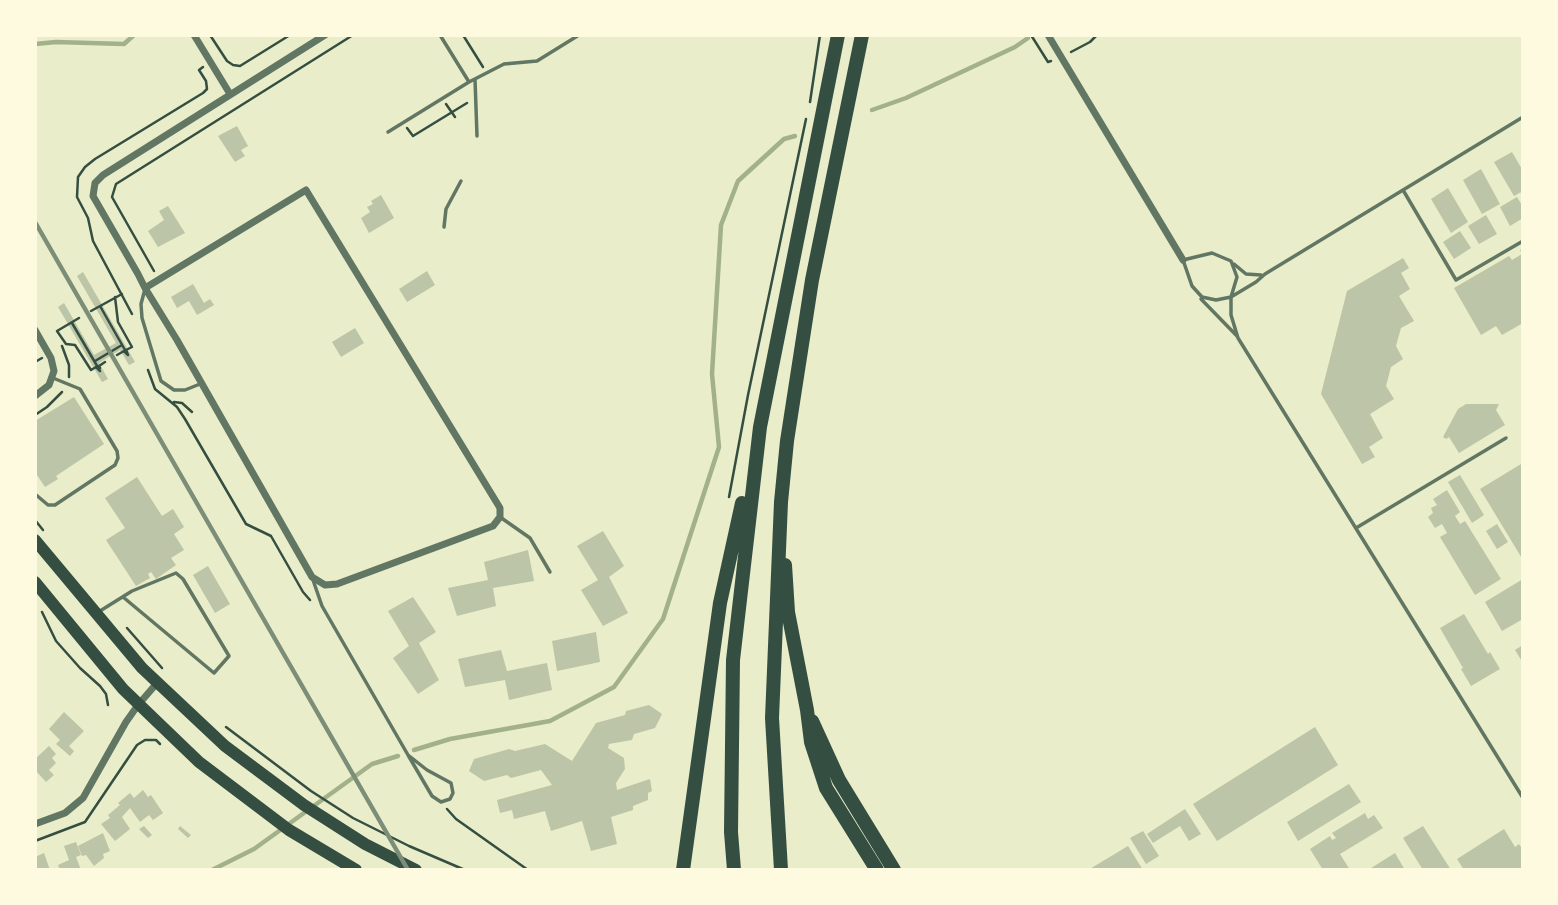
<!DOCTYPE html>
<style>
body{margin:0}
#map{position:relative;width:1558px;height:905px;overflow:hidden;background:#e9edc9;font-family:Arial,sans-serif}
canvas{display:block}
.frame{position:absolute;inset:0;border:37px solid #fefae0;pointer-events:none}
</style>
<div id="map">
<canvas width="1558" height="905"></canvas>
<div class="frame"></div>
</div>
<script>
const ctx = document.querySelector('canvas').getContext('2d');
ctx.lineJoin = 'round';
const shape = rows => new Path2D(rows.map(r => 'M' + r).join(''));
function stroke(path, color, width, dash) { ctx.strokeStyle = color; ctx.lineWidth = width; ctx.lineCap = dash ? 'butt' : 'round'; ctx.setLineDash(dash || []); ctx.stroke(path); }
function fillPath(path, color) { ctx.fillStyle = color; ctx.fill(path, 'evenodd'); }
stroke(shape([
 [35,44,56,42,124,44,134,35],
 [872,110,906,98,1015,47,1028,38],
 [414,750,450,739,550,721,614,687,663,619,719,447,712,374,721,225,738,181,784,139,795,136],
 [212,870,254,849,372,764,398,756]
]), '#a3b18a', 4.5);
fillPath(shape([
 [237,126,248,146,241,150,245,156,235,162,218,136],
 [1512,152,1523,171,1523,191,1514,196,1494,162],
 [1481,169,1500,204,1482,214,1463,180],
 [1448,188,1468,222,1451,233,1431,199],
 [381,195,394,218,369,233,361,218,370,212,367,207,373,204,371,201],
 [1517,197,1523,207,1523,218,1510,226,1500,207],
 [168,206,185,233,158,247,148,231,164,220,159,211],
 [1486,215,1497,234,1479,244,1468,226],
 [1460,231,1471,248,1454,259,1443,242],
 [1523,248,1523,323,1502,335,1496,326,1481,335,1454,288,1509,256,1512,260,1522,254,1520,250],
 [1403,258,1409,268,1401,273,1410,289,1399,296,1414,321,1401,328,1396,346,1403,359,1391,367,1386,386,1394,399,1370,414,1383,438,1369,447,1375,457,1362,464,1321,394,1347,291],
 [427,271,435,285,407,302,399,289],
 [83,272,135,362,129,365,120,350,99,363,108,379,102,382,58,307,64,303,94,355,116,343,77,276],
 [193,284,204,303,210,299,214,305,197,315,189,301,177,308,171,297],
 [355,328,364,343,341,357,332,342],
 [74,397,104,444,56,476,58,479,45,487,35,472,35,421],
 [1466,404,1499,404,1496,410,1505,425,1459,453,1449,437,1446,439,1443,437,1458,409],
 [1521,464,1523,468,1523,560,1480,489],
 [1460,475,1484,515,1472,523,1448,482],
 [137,477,162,516,173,509,184,527,174,534,184,550,171,558,176,565,156,579,151,572,148,574,150,578,136,586,106,540,125,528,105,498],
 [1447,490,1460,512,1455,516,1460,524,1465,521,1501,579,1475,595,1440,537,1447,533,1442,524,1435,528,1428,517,1433,513,1431,508,1437,505,1433,499],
 [1497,524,1508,542,1497,549,1486,531],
 [603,531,624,566,609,577,628,613,603,626,581,590,598,580,577,546],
 [528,550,534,581,493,588,496,606,457,616,448,588,488,580,484,562],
 [208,566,230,604,215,613,193,575],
 [1523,579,1523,619,1502,631,1485,602],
 [413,597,436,632,419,643,439,680,418,694,393,658,409,646,388,611],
 [1464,614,1488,654,1490,652,1500,669,1471,686,1461,669,1463,668,1440,628],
 [596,632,600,662,557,671,552,641],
 [1523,645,1523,663,1515,650],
 [501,650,507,671,547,663,552,690,509,700,505,680,465,687,458,659],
 [649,705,662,714,655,728,634,734,632,740,609,744,608,748,624,758,625,769,616,783,617,790,650,779,652,791,648,793,648,800,633,806,633,810,611,817,617,844,591,851,582,821,551,831,545,811,514,819,512,810,500,813,497,800,552,785,541,770,511,778,507,775,484,781,469,771,474,759,509,749,515,751,545,744,572,761,596,723,625,715,626,711],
 [64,712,84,731,69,746,74,751,70,756,56,744,60,740,49,729],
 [1315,727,1338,765,1217,841,1193,804],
 [49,746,56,754,52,758,56,763,49,770,54,775,46,782,35,770,35,759],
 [1349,784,1361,802,1298,841,1287,822],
 [143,790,148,797,151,795,163,813,153,820,149,815,140,822,130,808,122,817,130,829,115,841,101,824,110,818,108,815,120,805,118,803,130,793,134,798],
 [1185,809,1201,834,1189,841,1180,826,1153,843,1147,834],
 [1365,813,1368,819,1374,815,1383,828,1340,854,1350,870,1323,870,1310,849,1330,836,1332,840,1336,838,1332,833],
 [144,826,152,835,148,838,139,829],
 [180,826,191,835,188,838,178,829],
 [1423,826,1451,870,1423,870,1403,838],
 [1504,829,1515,847,1519,844,1523,850,1523,870,1464,870,1457,859],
 [1143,831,1159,856,1146,864,1130,838],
 [103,833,110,851,103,854,104,858,94,866,86,855,82,856,78,846],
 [76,842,81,855,76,857,81,870,60,870,58,865,69,860,64,846],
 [1128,846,1143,870,1088,870],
 [44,853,50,870,35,870,35,857],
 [1395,853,1405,870,1368,870]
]), '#bcc5a7');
stroke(shape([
 [210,35,227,61,233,65,240,66,290,35],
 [463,35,483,67],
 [1031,35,1048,62,1051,61],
 [1071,52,1090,42,1097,35],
 [810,102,820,35],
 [446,104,455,117],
 [407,128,413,136,467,103],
 [154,271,112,197,116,184,353,35],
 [115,297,118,322,132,347,126,350,128,355],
 [100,306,125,350],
 [91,311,122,294],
 [132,314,93,241,88,218,77,197,78,177,85,167,95,159,203,93,207,89,206,81,199,70,203,67],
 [79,318,57,331,66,344,75,345,91,370,96,367,100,371],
 [72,323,100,371],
 [62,346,69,365,69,377],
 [117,355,124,351,128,355],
 [95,361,122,345],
 [35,362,42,358],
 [100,368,99,366,105,362],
 [148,370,155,389,177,407,185,419,246,524,271,536,303,592,310,600],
 [174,402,182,403,192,412],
 [35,415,47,407,62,392],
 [729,497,748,395,806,119],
 [35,520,43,530],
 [42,612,56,641,80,668,100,686,106,694,108,705],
 [127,628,162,668],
 [226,727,311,791,353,818,409,846,465,870],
 [447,809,456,819,528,870],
 [35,841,85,822,137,745,145,740,156,740,160,744]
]), '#344e41', 2.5);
stroke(shape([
 [475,79,477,136],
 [469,82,504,64,537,61,579,35],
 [1523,117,1265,274,1256,282,1231,297,1216,300,1202,297,1192,286,1183,260,1212,253,1231,261,1237,277,1231,297,1231,315,1238,338,1523,798],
 [388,132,469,82,440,35],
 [1403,190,1456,280,1523,241],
 [444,227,446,209,461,181],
 [1234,264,1246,274,1261,275],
 [145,289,141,304,142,318,161,381,174,390,185,390,200,384],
 [1201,299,1237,336],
 [35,494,48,505,55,505,115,465,118,458,117,451,80,389,53,378],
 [500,517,530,538,550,572],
 [1356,528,1506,438],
 [313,580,322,606,408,755,427,770,451,783,453,793,450,799,441,802,432,796,408,755],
 [100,611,132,591,176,573,183,579,229,656,214,673,123,597]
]), '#617663', 3.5);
stroke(shape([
 [194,35,230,94],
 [1048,35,1183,260],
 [145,288,306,190,500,508,500,517,493,526,337,584,325,585,312,577,177,340,145,288,138,274,93,196,95,183,103,175,325,35],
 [35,330,51,358,54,371,49,385,35,396],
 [35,824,65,813,83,798,126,722,138,705,157,683]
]), '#617663', 7);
stroke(shape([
 [35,540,142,668,225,746,304,805,365,844,416,870],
 [35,582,123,689,199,762,289,830,356,870]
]), '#344e41', 12);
stroke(shape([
 [785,565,788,612,807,710,811,742,826,788,877,870],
 [812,721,839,780,894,870],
 [683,870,720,603,742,503],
 [734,870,731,832,733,660,760,427,838,35],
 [781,870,772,718,781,502,787,441,812,280,862,35]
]), '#344e41', 14);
stroke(shape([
 [35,222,408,870]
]), '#7c8e77', 4.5);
</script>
